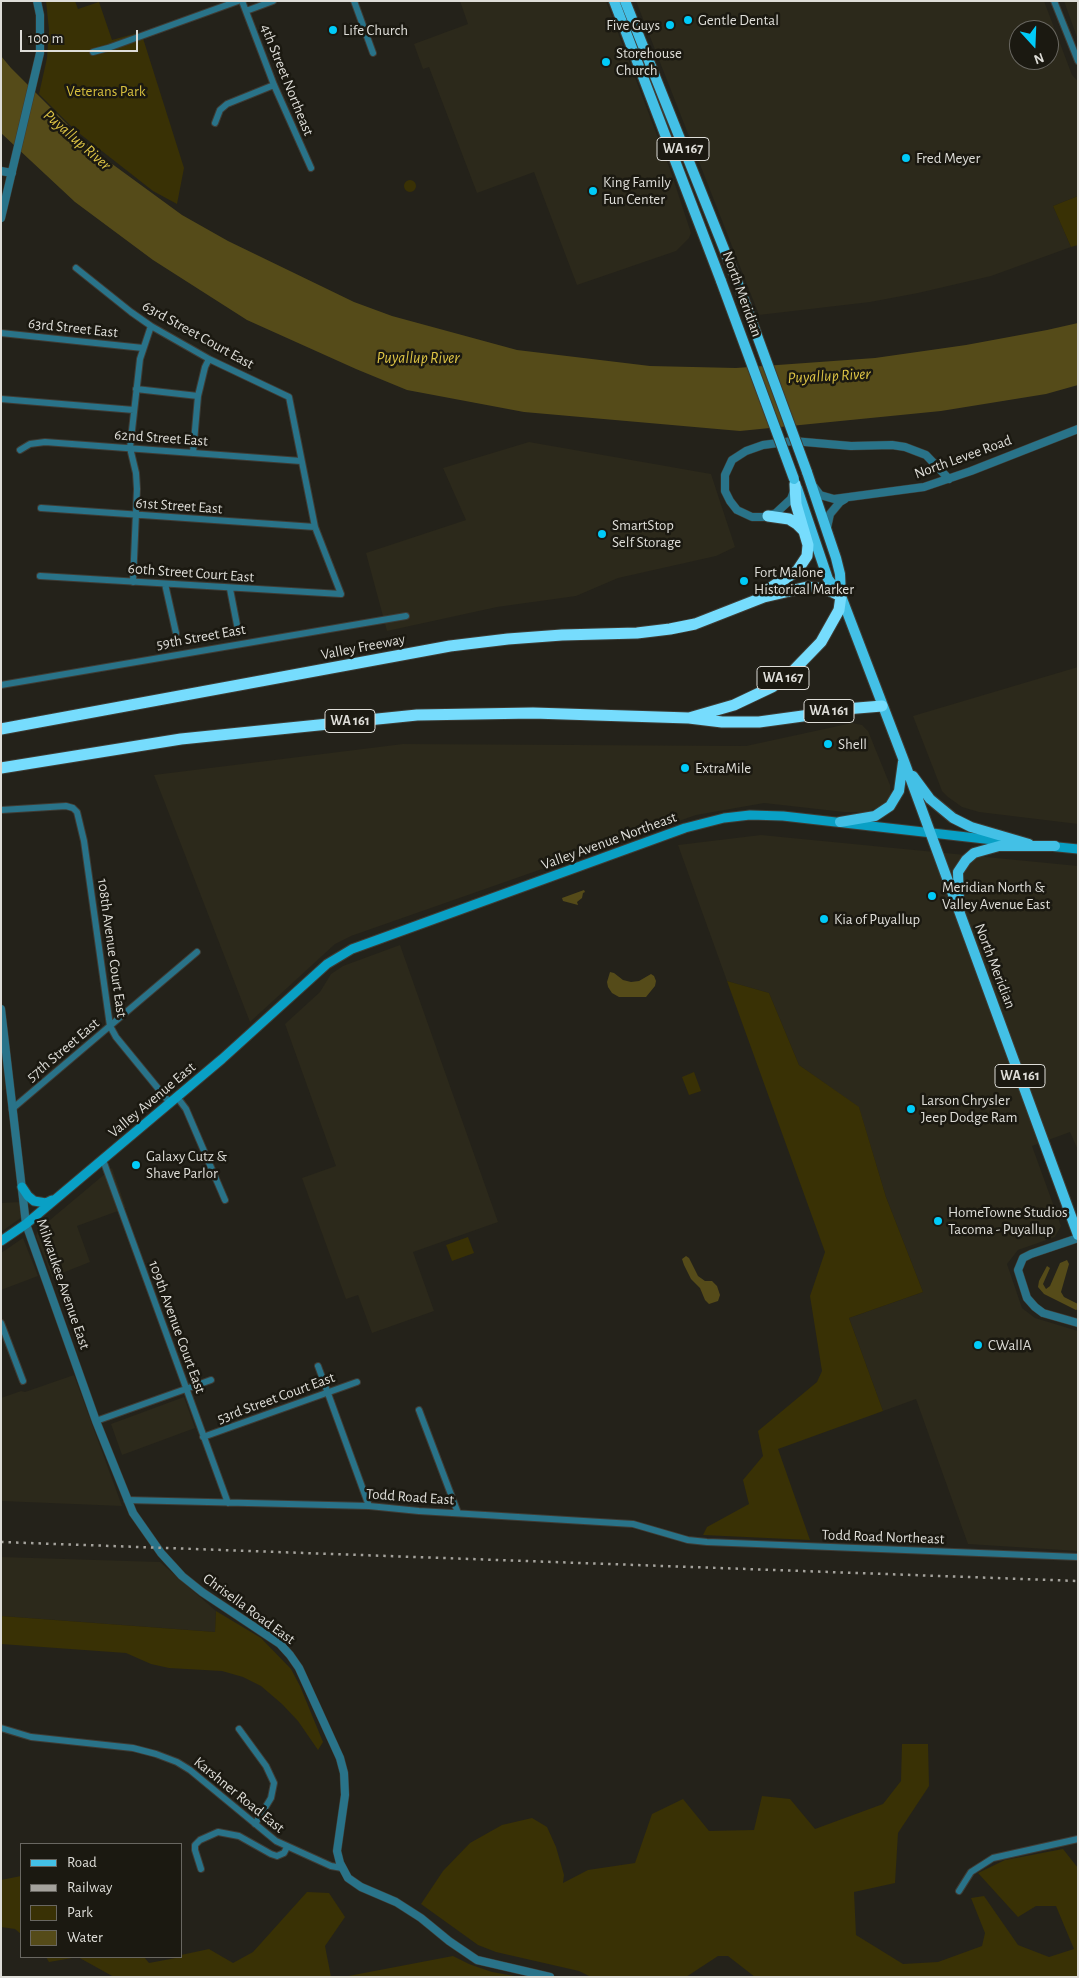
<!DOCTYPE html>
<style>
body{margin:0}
#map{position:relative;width:1079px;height:1978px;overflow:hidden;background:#24221a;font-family:"Alegreya Sans",sans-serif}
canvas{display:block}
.frame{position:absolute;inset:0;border:2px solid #deddd8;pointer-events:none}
.legend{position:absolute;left:20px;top:1843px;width:162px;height:115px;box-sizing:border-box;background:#1b1911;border:1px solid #696761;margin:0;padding:6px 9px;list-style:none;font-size:15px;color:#deddd8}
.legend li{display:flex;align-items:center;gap:10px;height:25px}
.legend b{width:25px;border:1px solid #696761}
.north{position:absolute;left:1009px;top:20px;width:50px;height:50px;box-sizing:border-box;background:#1b1911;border:1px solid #696761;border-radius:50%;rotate:160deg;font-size:14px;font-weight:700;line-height:20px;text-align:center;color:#deddd8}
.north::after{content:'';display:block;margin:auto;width:18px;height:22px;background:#00cbf9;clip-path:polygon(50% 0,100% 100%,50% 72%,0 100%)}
.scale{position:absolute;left:20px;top:30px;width:118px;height:22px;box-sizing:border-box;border:2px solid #deddd8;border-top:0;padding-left:6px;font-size:15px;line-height:18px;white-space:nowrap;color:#deddd8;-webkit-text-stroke:4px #1b1911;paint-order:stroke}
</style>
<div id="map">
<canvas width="1079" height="1978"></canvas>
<div class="frame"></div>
<ul class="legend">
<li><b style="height:6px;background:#43c0e6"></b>Road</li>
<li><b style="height:6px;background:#a4a29c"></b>Railway</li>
<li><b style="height:14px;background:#393105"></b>Park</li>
<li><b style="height:14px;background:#554b19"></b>Water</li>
</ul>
<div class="north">N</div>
<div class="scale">100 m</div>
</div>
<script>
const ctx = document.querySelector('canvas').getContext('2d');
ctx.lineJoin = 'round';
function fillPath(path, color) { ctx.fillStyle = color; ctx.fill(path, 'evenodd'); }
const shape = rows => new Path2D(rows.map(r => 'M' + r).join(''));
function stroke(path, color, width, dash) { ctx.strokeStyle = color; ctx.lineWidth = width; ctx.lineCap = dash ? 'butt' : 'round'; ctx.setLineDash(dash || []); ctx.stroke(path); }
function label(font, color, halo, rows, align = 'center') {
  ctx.font = font + ' "Alegreya Sans",sans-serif'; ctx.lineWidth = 5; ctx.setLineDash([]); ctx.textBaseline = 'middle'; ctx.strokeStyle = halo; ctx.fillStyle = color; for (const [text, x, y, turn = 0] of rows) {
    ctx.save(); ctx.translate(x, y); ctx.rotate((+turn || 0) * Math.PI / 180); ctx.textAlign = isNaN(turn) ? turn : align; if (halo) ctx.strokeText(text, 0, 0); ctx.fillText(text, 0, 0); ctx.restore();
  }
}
fillPath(shape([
 [460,1,606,1,671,172,691,233,689,238,676,251,577,285,534,172,477,193,429,67,423,69,414,44,468,24],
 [636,1,1044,1,1072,75,1078,81,1078,196,1053,206,1071,247,991,276,918,293,870,302,759,315],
 [1019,30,1049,30,1049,60,1019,60],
 [1064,1,1078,1,1078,40],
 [529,442,711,474,735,547,716,556,618,578,576,596,497,607,387,631,366,553,466,520,443,468],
 [1078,667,1078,824,979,812,962,807,948,797,942,791,913,716],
 [852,723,862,725,868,731,890,785,891,798,885,805,866,812,844,812,764,803,696,815,351,936,335,944,250,1022,154,775,403,744,746,746],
 [761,835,1078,866,1078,1150,1070,1132,1032,1146,1061,1226,1055,1237,1018,1250,1007,1264,1022,1308,1035,1318,1078,1331,1078,1551,968,1544,916,1399,883,1411,849,1318,923,1292,886,1197,859,1108,799,1065,769,993,727,981,678,845],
 [400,945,498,1222,413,1252,434,1311,372,1333,358,1295,346,1299,302,1178,336,1166,285,1024,320,992,331,974,343,966],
 [1,1009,10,1088,1,1091],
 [112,1168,126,1208,77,1226,90,1262,52,1277,36,1236,38,1230],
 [20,1202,22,1217,1,1232,1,1203],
 [23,1238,38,1276,1,1290,1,1253],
 [74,1375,122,1506,1,1501,1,1398,21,1391,25,1392],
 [184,1397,195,1428,122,1455,111,1424],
 [1,1557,160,1562,216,1611,215,1632,1,1616]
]), '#2c291b');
fillPath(shape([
 [46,1,75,1,78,9,99,2,112,40,141,32,184,168,177,204,153,191,75,130,39,94,47,58,49,30],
 '404 186a6 6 0 1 1 12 0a6 6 0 1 1-12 0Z',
 [1078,196,1078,245,1071,247,1053,206],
 [727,981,769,993,799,1065,859,1107,886,1197,923,1292,849,1318,883,1411,778,1449,810,1540,703,1535,707,1527,749,1504,743,1480,763,1456,758,1431,817,1382,822,1371,810,1296,825,1252],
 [694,1072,701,1091,689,1095,682,1077],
 [468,1237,474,1253,452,1261,446,1245],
 [216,1611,261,1638,291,1669,300,1686,323,1742,318,1750,298,1721,282,1704,261,1686,243,1677,222,1671,169,1668,151,1664,126,1653,1,1644,1,1616,215,1632],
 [902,1744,928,1744,929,1786,898,1833,895,1883,854,1892,856,1935,903,1964,938,1962,982,1946,985,1933,971,1898,984,1896,1018,1945,1049,1957,1074,1949,1056,1906,1036,1906,1018,1917,978,1873,1005,1860,1063,1849,1078,1868,1078,1977,755,1977,728,1956,718,1956,686,1977,591,1977,579,1971,496,1952,478,1945,421,1904,443,1871,470,1843,502,1825,532,1818,547,1827,556,1847,564,1875,563,1883,588,1870,635,1863,652,1814,683,1799,709,1831,754,1830,762,1796,790,1799,815,1829,883,1804,901,1781],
 [21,1876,21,1934,15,1929,1,1927,1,1880],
 [307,1892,329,1893,345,1917,325,1946,331,1977,114,1977,78,1957,49,1962,46,1957,144,1957,149,1963,181,1957,181,1955,209,1949,233,1963,253,1952],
 [453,1956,469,1964,492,1972,520,1977,343,1977]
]), '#393105');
fillPath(shape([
 [1,56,11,68,93,150,182,215,228,241,354,302,392,316,517,350,650,366,736,368,875,358,966,345,1047,330,1078,323,1078,385,1046,394,941,411,740,431,524,412,407,390,356,369,247,320,153,260,75,202,1,133],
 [584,890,585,892,583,893,582,898,577,902,578,905,563,901,562,898],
 [610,972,614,973,623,980,631,982,639,981,651,974,654,976,656,981,655,986,646,997,619,997,612,993,608,987,607,982],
 [686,1256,689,1258,698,1276,705,1281,712,1281,717,1286,720,1295,718,1301,709,1304,705,1300,700,1288,691,1279,684,1265,682,1259],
 [1067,1260,1069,1264,1061,1292,1064,1297,1078,1304,1078,1309,1076,1310,1044,1294,1038,1287,1039,1281,1047,1266,1050,1268,1043,1284,1046,1289,1050,1286,1060,1263]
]), '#554b19');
const minor = shape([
 [242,1,274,85,311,168],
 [354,1,373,53],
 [1054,1,1078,61],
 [246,11,273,1],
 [93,52,108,48,238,1],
 [215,123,220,110,227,104,274,85],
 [1,333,143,348],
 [136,389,198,396],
 [1,399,134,410],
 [20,450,30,444,45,442,301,461],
 [193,453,198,396,205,367,209,359],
 [41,508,315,527],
 [40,576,341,594,315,527,289,397,209,359,151,326,131,312,76,268],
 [133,582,137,489,136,473,130,448,140,359,151,326],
 [165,584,176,633],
 [230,589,237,625],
 [1,685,406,616],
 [1,810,66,806,73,808,77,812,84,841,110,1026,116,1037,170,1103],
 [177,1097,186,1109,225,1200],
 [12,1109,197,952],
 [103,1160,228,1503],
 [1,1323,23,1381],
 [318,1366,369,1506],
 [419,1410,458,1513],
 [96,1421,211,1380],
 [203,1437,357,1382],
 [127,1500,369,1506,419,1511,633,1524,688,1540,707,1542,1078,1557],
 [1,1728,31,1737,133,1748,156,1754,177,1762,190,1770,276,1841,331,1866,342,1868],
 [239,1729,266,1766,274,1783,271,1798,255,1824],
 [201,1869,195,1850,195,1845,200,1840,218,1832,239,1836,271,1854,277,1856,284,1853,287,1847],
 [959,1891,971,1872,993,1858,1078,1839]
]);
const tertiary = shape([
 [1,171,12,173],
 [1,218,40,53,40,15,37,1],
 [814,487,820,495,834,499,924,487,971,471,1078,429],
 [794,491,791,499,776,513,763,517,752,517,737,510,730,501,725,491,725,475,732,460,746,451,763,445,793,441,851,446,892,445,905,447,926,455,949,479],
 [827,528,830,514,840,502,845,499],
 [1,1009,26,1224,96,1421,133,1513,161,1553,182,1576,202,1592,280,1644,290,1655,299,1668,340,1758,344,1773,345,1795,337,1851,340,1863,348,1878,361,1887,396,1902,421,1918,449,1941,477,1960,550,1977],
 [1078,1238,1031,1254,1023,1258,1018,1270,1027,1298,1035,1307,1043,1313,1078,1323]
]);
const secondary = shape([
 [1048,846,1078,849],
 [22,1187,28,1196,34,1201,46,1203,52,1200],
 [1,1241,26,1224,222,1059,327,964,352,949,685,828,724,818,750,815,783,816,1011,842]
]);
const primary = shape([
 [614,1,721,281],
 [625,1,740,289],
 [807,472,836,558,840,574,841,595],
 [797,488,828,579,841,596,904,761,1078,1235],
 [913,776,930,799,953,818,971,827,1029,844],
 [840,822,875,816,890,806,899,791,903,762],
 [959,904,958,872,966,860,974,853,999,846,1055,846]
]);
const motorway = shape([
 [768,516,789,519,797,524,804,531],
 [761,594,797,571,807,556,808,545,796,504,795,484],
 [1,729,450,646,508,639,562,635,637,633,670,629,695,624,764,597,807,587,826,589,841,596,839,610,821,642,792,672,772,687,734,705,689,718],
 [1,768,181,739,417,715,533,713,689,718,722,722,759,722,810,715,833,710,882,706]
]);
stroke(minor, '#3e3c35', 8);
stroke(tertiary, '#3e3c35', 9);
stroke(secondary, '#3e3c35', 11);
stroke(primary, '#3e3c35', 12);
stroke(motorway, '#3e3c35', 13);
stroke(minor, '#297389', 6);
stroke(tertiary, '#297389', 8);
stroke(secondary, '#09a0c5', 9);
stroke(primary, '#43c0e6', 10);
stroke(motorway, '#76dcfd', 11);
stroke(shape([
 [1,1542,1078,1581]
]), '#a4a29c', 2.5, [2.5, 5]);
const primaryBridge = shape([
 [721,281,794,479],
 [740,289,807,472]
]);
stroke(primaryBridge, '#3e3c35', 12, []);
stroke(primaryBridge, '#43c0e6', 10);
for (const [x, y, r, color] of [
 [688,20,5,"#00cbf9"],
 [670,25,5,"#00cbf9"],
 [333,30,5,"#00cbf9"],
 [606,62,5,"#00cbf9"],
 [906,158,5,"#00cbf9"],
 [593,191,5,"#00cbf9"],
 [602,534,5,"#00cbf9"],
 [744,581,5,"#00cbf9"],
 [828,744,5,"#00cbf9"],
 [685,768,5,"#00cbf9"],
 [932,896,5,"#00cbf9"],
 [824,919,5,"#00cbf9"],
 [911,1109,5,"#00cbf9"],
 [136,1165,5,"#00cbf9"],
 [938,1221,5,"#00cbf9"],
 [978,1345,5,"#00cbf9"]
]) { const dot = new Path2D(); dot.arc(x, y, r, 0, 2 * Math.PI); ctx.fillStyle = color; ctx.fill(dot); stroke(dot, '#1b1911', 2); }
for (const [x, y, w] of [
 [683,149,52],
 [783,678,52],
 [829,711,50],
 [350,721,50],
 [1020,1076,50]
]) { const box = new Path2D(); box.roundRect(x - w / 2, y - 11.5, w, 23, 4); ctx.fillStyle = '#1b1911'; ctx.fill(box); stroke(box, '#deddd8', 1); }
label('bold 14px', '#deddd8', null, [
 ["WA 167",683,149],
 ["WA 167",783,678],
 ["WA 161",829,711],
 ["WA 161",350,721],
 ["WA 161",1020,1076]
]);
label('15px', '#deddd8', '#1b1911', [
 ["Gentle Dental",698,20],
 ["Five Guys",660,25,"right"],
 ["Life Church",343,30],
 ["Storehouse",616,53],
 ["Church",616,70],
 ["Fred Meyer",916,158],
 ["King Family",603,182],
 ["Fun Center",603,199],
 ["SmartStop",612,525],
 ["Self Storage",612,542],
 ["Fort Malone",754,572],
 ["Historical Marker",754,589],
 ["Shell",838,744],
 ["ExtraMile",695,768],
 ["Meridian North &",942,887],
 ["Valley Avenue East",942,904],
 ["Kia of Puyallup",834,919],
 ["Larson Chrysler",921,1100],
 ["Jeep Dodge Ram",921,1117],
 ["Galaxy Cutz &",146,1156],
 ["Shave Parlor",146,1173],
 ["HomeTowne Studios",948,1212],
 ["Tacoma - Puyallup",948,1229],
 ["CWallA",988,1345]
], 'left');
label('15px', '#deddd8', '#1b1911', [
 ["4th Street Northeast",287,80,68],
 ["North Meridian",742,294,70],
 ["63rd Street East",73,328,6],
 ["63rd Street Court East",198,335,29],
 ["62nd Street East",161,438,4],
 ["North Levee Road",963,457,-20],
 ["61st Street East",179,506,4],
 ["60th Street Court East",191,573,4],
 ["59th Street East",201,637,-10],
 ["Valley Freeway",363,647,-11],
 ["Valley Avenue Northeast",609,841,-20],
 ["108th Avenue Court East",112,948,82],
 ["North Meridian",995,966,69],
 ["57th Street East",63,1050,-40],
 ["Valley Avenue East",152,1100,-40],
 ["Milwaukee Avenue East",63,1284,71],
 ["109th Avenue Court East",177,1327,70],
 ["53rd Street Court East",276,1398,-20],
 ["Todd Road East",410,1497,4],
 ["Todd Road Northeast",883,1537,2],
 ["Chrisella Road East",249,1609,36],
 ["Karshner Road East",239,1795,39]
]);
label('15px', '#d7bf3d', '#1b1911', [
 ["Veterans Park",106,91]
]);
label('italic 16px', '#dec545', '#1b1911', [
 ["Puyallup River",77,140,41],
 ["Puyallup River",418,358],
 ["Puyallup River",829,376,-3]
]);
</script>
